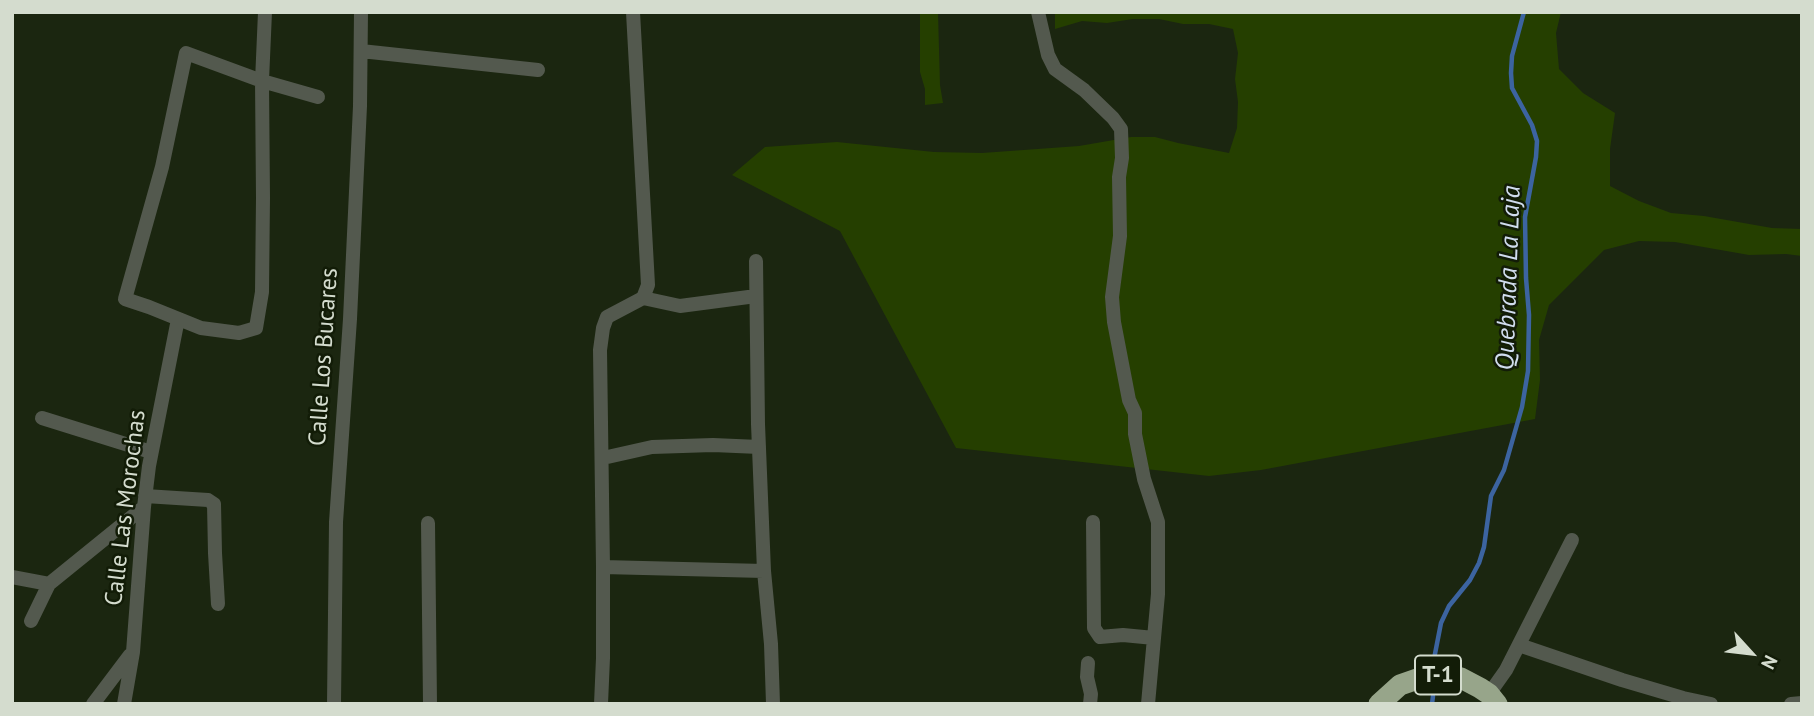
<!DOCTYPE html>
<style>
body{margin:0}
#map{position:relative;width:1814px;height:716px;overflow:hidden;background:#1b2610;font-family:"PT Sans",sans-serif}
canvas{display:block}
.frame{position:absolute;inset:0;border:14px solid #d4dcce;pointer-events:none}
.north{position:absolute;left:1716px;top:618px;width:70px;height:70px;-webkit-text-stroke:5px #121c07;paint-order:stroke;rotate:117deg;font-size:19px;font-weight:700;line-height:28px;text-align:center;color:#d4dcce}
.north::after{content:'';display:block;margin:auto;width:24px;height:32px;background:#d4dcce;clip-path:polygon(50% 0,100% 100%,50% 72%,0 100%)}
</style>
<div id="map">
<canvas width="1814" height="716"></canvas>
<div class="frame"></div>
<div class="north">N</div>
</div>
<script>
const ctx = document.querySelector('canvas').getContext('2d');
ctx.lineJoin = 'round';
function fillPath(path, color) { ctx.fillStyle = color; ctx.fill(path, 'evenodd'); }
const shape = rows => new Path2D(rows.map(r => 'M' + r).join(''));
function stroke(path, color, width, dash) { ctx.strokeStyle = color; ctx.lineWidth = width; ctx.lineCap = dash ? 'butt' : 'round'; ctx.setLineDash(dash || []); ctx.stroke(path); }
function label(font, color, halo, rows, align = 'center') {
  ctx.font = font + ' "PT Sans",sans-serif'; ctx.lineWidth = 5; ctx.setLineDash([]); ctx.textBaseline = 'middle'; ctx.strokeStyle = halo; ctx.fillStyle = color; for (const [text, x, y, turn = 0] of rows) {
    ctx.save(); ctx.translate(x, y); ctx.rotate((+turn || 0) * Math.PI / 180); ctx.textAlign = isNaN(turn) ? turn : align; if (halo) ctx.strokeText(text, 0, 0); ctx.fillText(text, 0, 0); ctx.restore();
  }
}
fillPath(shape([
 [920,12,938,12,940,85,943,103,925,105,925,89,920,72],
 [1055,12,1561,12,1556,33,1559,69,1583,93,1615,113,1610,149,1610,186,1639,201,1671,213,1704,216,1772,228,1802,229,1802,256,1786,254,1749,255,1675,242,1639,241,1604,250,1549,305,1539,340,1540,380,1535,419,1261,470,1209,476,956,448,840,231,732,175,765,147,837,142,934,152,982,153,1079,146,1131,137,1155,137,1178,143,1229,153,1237,128,1238,102,1235,79,1238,53,1233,29,1209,24,1183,24,1159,19,1133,19,1107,23,1082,21,1055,29]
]), '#253f00');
stroke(shape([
 [1434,659,1441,623,1449,606,1470,580,1479,563,1484,547,1491,496,1504,470,1522,407,1528,371,1529,315,1526,278,1525,217,1536,157,1537,141,1532,125,1512,88,1511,73,1512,56,1524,12],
 [1432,704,1433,696]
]), '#3c64a0', 4.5);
stroke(shape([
 [265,12,262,81,263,198,262,292,256,328,239,333,201,328,149,307,125,299,162,167,186,53,262,81,318,97],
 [1038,12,1048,55,1055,69,1084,90,1113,118,1121,129,1122,158,1119,177,1120,236,1112,297,1114,322,1129,400,1135,413,1135,434,1144,479,1158,522,1158,594,1148,704],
 [361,51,538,70],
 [756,261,758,424,764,571,771,644,773,704],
 [643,298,680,306,756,296],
 [42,418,151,452],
 [603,458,652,447,713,445,759,447],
 [145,496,208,500,214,504,215,553,218,604],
 [1093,522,1094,628,1100,637,1123,635,1154,638],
 [428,523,430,704],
 [603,567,764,571],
 [12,577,49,584],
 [31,621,49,584,144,507],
 [1519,645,1622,680,1683,698,1711,704],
 [1088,663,1087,677,1091,694,1090,704],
 [1489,694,1506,670,1572,540],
 [93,704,130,655],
 [124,704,133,652,144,507,149,466,178,319],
 [334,704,336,522,350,319,360,106,361,12],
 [601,704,603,658,603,567,600,350,603,328,607,317,643,298,648,285,633,12],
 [1791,704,1802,703]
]), '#53594e', 14);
stroke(shape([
 [1379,704,1400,685,1423,677,1448,674,1461,678,1480,688,1489,694,1497,704]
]), '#97a58a', 21);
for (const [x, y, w] of [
 [1438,675,46]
]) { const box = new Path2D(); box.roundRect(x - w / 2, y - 19.5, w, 39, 5); ctx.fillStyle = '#121c07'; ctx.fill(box); stroke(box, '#d4dcce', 2); }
label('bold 23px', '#d4dcce', null, [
 ["T-1",1438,675]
]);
label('24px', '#d4dcce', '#121c07', [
 ["Calle Los Bucares",324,357,-86],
 ["Calle Las Morochas",126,508,-83]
]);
label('italic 26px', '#d0dced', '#121c07', [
 ["Quebrada La Laja",1509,278,-88]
]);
</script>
